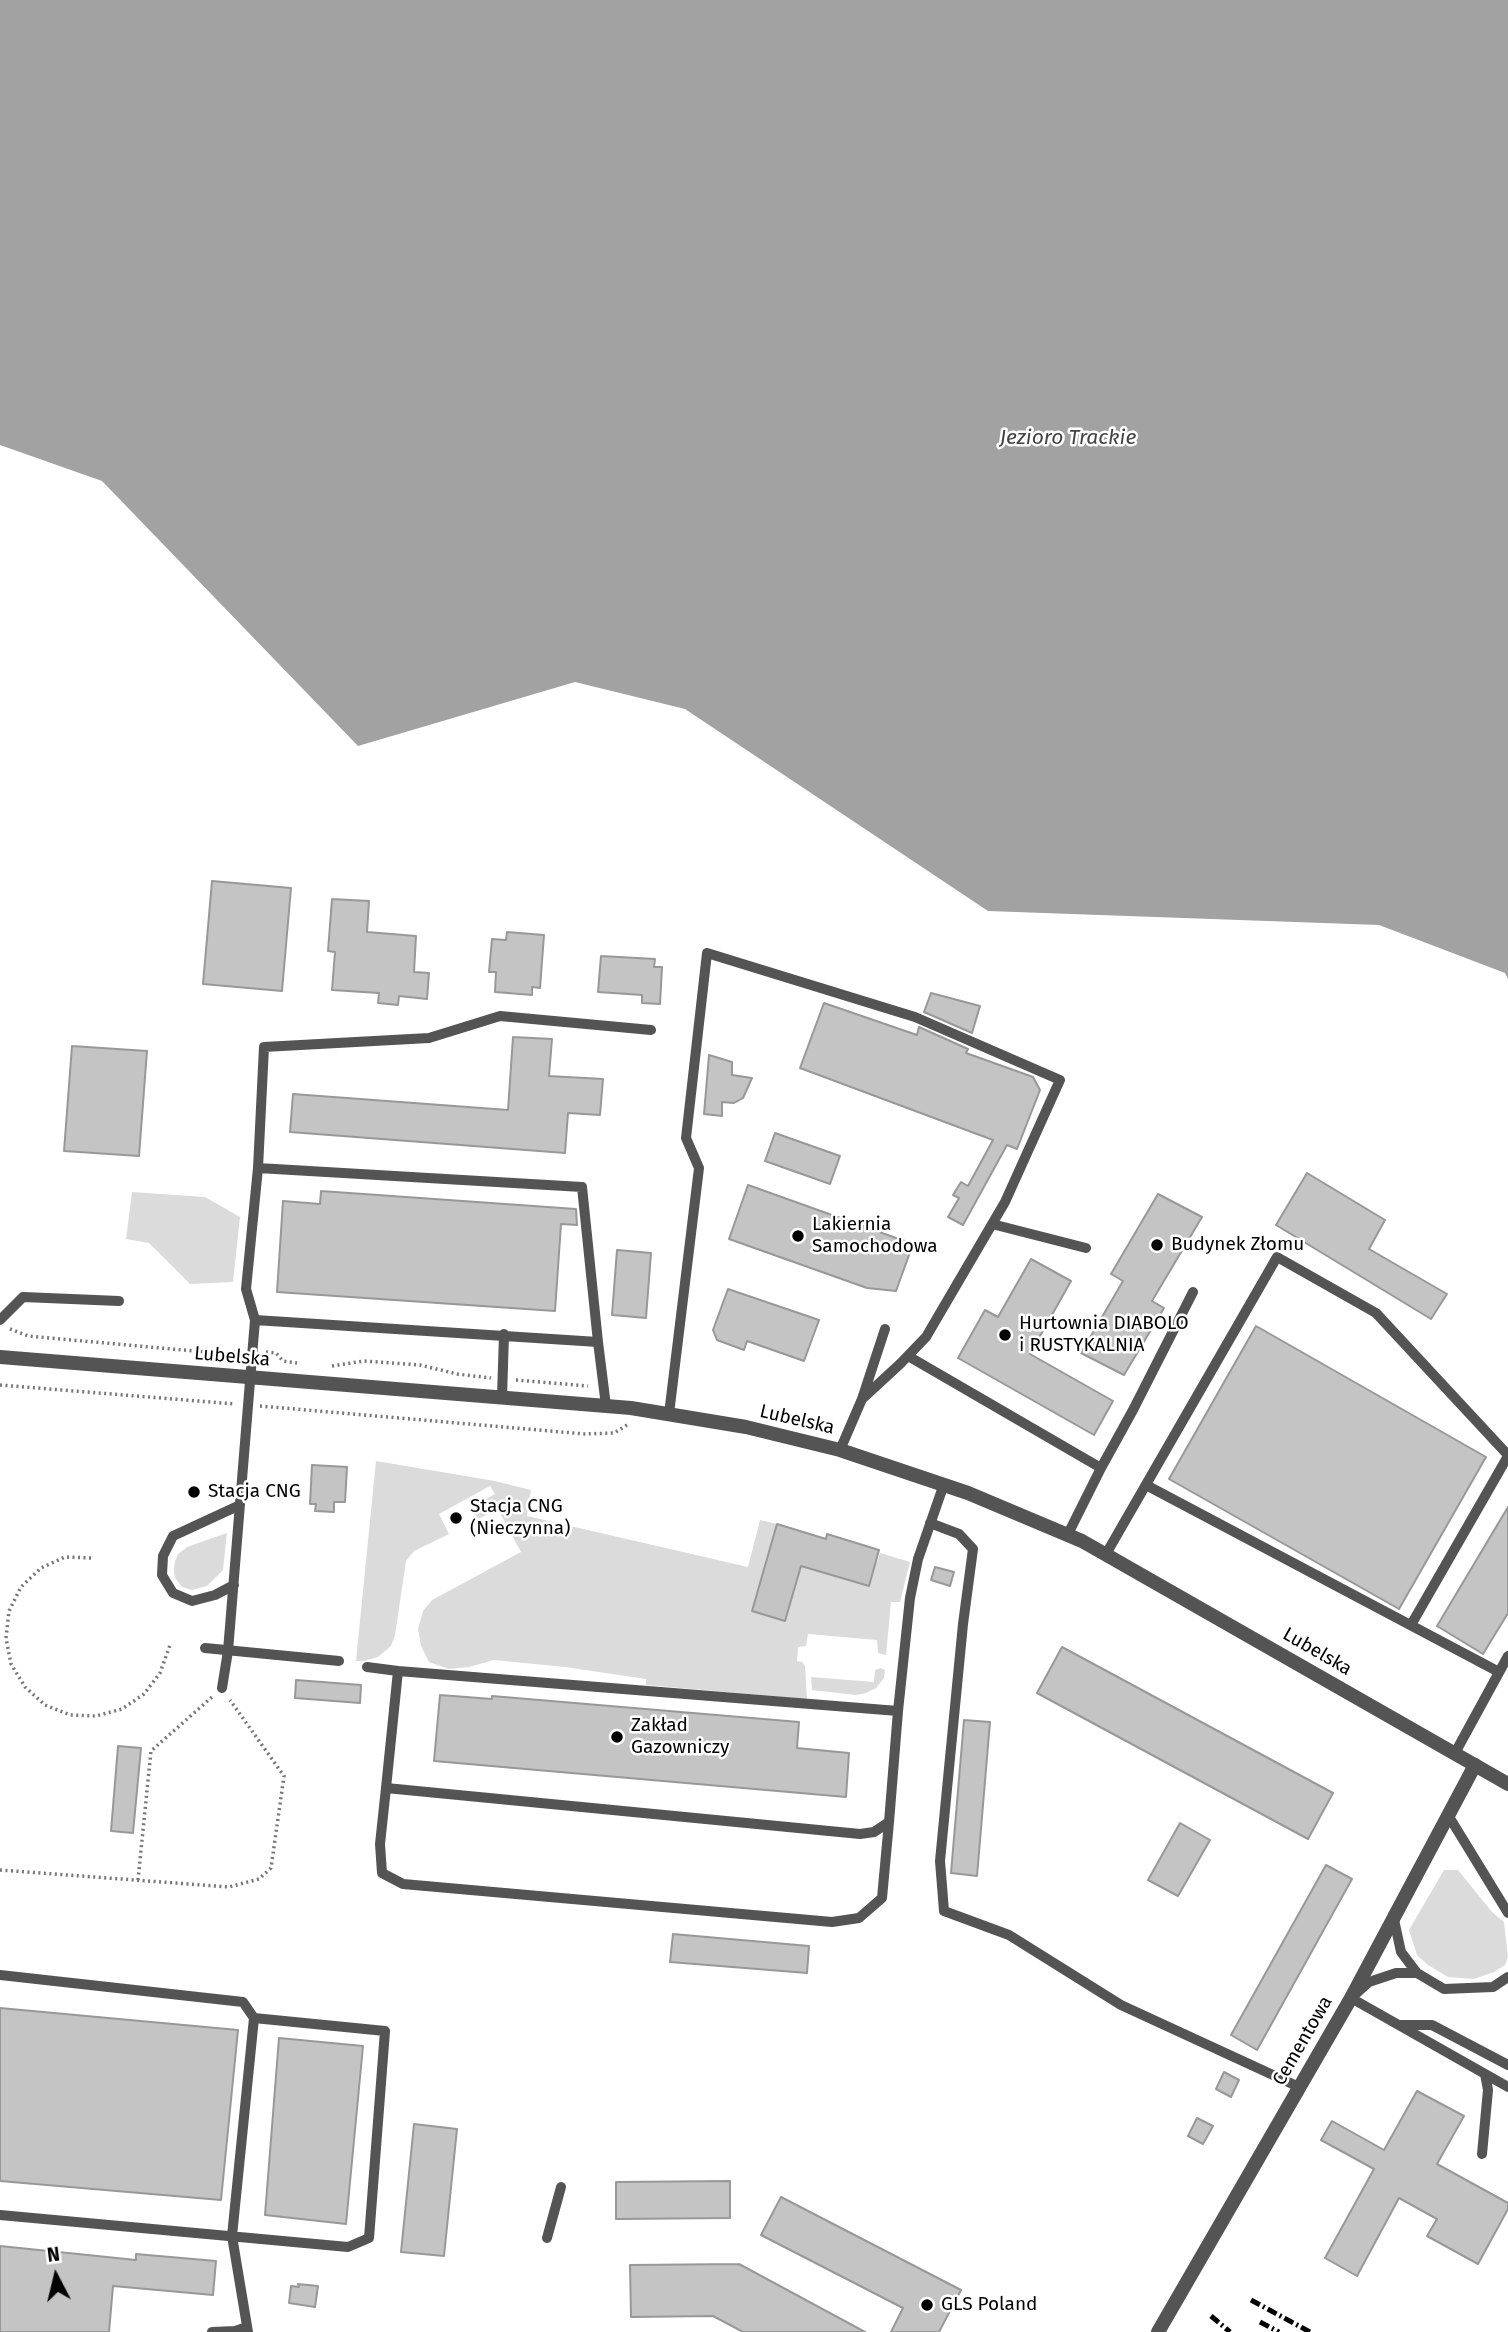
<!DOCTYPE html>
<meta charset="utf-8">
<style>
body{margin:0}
#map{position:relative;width:1508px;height:2332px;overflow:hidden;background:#fff;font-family:"Fira Sans",sans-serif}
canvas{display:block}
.north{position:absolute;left:21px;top:2241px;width:70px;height:70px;-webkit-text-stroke:5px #fff;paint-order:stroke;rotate:353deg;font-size:19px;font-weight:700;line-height:28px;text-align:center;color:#000}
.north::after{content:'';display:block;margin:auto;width:24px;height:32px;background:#000;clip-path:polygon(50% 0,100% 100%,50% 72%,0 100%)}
</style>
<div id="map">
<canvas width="1508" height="2332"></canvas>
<div class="north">N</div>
</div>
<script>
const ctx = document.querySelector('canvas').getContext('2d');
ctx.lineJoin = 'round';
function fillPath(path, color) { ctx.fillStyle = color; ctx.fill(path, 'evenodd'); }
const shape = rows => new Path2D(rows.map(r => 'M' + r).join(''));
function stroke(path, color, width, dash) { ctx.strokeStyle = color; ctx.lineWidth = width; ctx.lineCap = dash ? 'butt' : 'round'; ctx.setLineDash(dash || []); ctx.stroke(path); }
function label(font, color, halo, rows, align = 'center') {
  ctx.font = font + ' "Fira Sans",sans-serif'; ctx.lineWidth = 5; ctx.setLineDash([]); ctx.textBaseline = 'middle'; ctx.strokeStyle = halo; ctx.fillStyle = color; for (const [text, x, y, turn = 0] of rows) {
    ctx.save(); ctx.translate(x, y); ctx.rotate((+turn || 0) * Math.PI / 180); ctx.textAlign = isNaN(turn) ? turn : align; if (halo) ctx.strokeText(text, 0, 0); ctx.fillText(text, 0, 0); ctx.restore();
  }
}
fillPath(shape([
 [132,1192,205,1197,240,1217,233,1282,190,1284,149,1243,126,1239],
 [376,1461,495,1481,531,1490,527,1516,748,1567,760,1520,777,1524,752,1611,784,1621,802,1562,877,1562,880,1553,910,1562,900,1602,891,1602,886,1655,878,1653,877,1640,808,1634,806,1646,798,1647,797,1661,802,1662,805,1666,807,1699,646,1685,646,1679,565,1667,494,1660,469,1667,449,1669,429,1662,421,1646,418,1629,423,1611,432,1600,521,1552,498,1509,478,1519,472,1507,495,1494,490,1486,439,1514,449,1534,414,1551,406,1561,395,1635,391,1646,378,1657,364,1661,356,1661],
 [227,1533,223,1570,207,1586,192,1590,182,1587,175,1578,174,1570,175,1561,178,1554,187,1547],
 [881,1668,885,1670,884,1678,876,1688,866,1693,856,1695,812,1690,811,1677,874,1682,875,1670],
 [1444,1870,1458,1870,1492,1912,1504,1922,1508,1957,1505,1965,1494,1972,1474,1979,1448,1977,1428,1965,1417,1955,1409,1930]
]), '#dbdbdb');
fillPath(shape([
 [0,0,1508,0,1508,979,1505,973,1379,925,988,911,685,709,575,682,358,746,102,481,0,445]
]), '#a2a2a2');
const building = shape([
 [212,881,291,888,282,991,203,984,212,881],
 [332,899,369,901,367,932,416,936,414,972,429,973,427,999,399,996,398,1005,378,1003,379,993,332,990,335,952,328,951,332,899],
 [507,932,544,935,540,988,532,987,532,995,495,992,496,972,489,972,492,939,506,940,507,932],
 [601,956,655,959,654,967,662,967,660,1004,642,1003,642,995,598,992,601,956],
 [931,993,980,1006,972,1033,924,1012,931,993],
 [824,1003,917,1035,919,1027,968,1049,966,1053,1033,1077,1040,1090,1017,1149,1007,1145,963,1225,948,1217,959,1198,953,1195,961,1182,968,1186,993,1140,800,1068,824,1003],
 [513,1037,552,1039,549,1076,603,1079,600,1115,568,1113,565,1153,290,1132,293,1094,508,1110,513,1037],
 [72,1046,147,1051,139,1156,64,1151,72,1046],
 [709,1055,732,1062,732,1075,752,1078,743,1098,734,1103,722,1102,722,1116,704,1114,709,1055],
 [775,1133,840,1156,830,1184,765,1161,775,1133],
 [1307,1173,1385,1220,1369,1249,1447,1294,1431,1319,1276,1225,1307,1173],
 [748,1185,913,1244,896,1291,867,1288,729,1239,748,1185],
 [321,1191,576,1209,577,1225,561,1224,555,1311,277,1292,283,1201,320,1204,321,1191],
 [1158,1194,1202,1217,1152,1301,1164,1308,1124,1375,1081,1353,1123,1281,1111,1274,1158,1194],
 [617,1250,651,1253,646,1318,612,1315,617,1250],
 [1031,1259,1071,1281,1030,1354,1113,1401,1094,1435,958,1358,985,1310,998,1317,1031,1259],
 [728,1289,819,1320,804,1361,747,1341,744,1350,717,1340,713,1330,728,1289],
 [1256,1326,1486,1457,1399,1609,1169,1479,1256,1326],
 [312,1465,347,1467,345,1502,334,1502,334,1512,315,1511,316,1504,310,1504,312,1465],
 [1508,1507,1508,1613,1483,1654,1437,1626,1508,1507],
 [777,1524,826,1539,827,1534,879,1550,869,1586,801,1566,785,1621,752,1611,777,1524],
 [935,1567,954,1572,950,1586,931,1580,935,1567],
 [1062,1647,1333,1793,1308,1839,1037,1693,1062,1647],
 [296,1680,361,1685,360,1703,295,1698,296,1680],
 [440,1695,492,1699,492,1696,799,1722,797,1748,849,1753,846,1797,434,1761,440,1695],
 [964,1720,990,1722,977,1876,951,1873,964,1720],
 [118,1746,141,1748,133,1833,111,1831,118,1746],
 [1180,1823,1210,1840,1178,1896,1148,1880,1180,1823],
 [1326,1865,1352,1879,1257,2050,1231,2035,1326,1865],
 [673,1934,809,1946,807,1973,670,1962,673,1934],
 [0,2008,238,2030,221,2200,0,2181,0,2008],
 [279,2038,363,2046,346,2224,265,2215,279,2038],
 [1224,2072,1239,2080,1231,2097,1216,2089,1224,2072],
 [1417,2091,1464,2116,1437,2164,1508,2203,1508,2209,1478,2264,1427,2236,1437,2219,1399,2198,1357,2276,1325,2258,1374,2169,1321,2140,1332,2121,1384,2150,1417,2091],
 [1197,2118,1213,2126,1203,2144,1188,2136,1197,2118],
 [414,2124,457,2129,444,2256,401,2252,414,2124],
 [730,2181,730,2218,616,2219,616,2182,730,2181],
 [781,2197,961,2290,939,2332,891,2332,903,2308,761,2235,781,2197],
 [0,2246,136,2260,136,2254,216,2261,213,2295,113,2286,109,2332,0,2332,0,2246],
 [739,2264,865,2332,743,2332,713,2316,631,2317,630,2265,739,2264],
 [298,2284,318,2286,315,2307,289,2303,291,2286,299,2287,298,2284]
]);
fillPath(building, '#c4c4c4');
stroke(building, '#989898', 2);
stroke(shape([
 [10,1329,28,1336,227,1354,241,1350],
 [266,1352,276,1353,283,1361,297,1363],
 [332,1366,364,1361,420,1365,457,1374,491,1378],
 [516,1380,588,1386],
 [0,1385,235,1404],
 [260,1406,585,1434,614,1433,627,1425],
 [91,1558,65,1557,41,1568,21,1587,9,1611,6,1638,11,1664,25,1687,45,1705,70,1715,96,1716,122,1709,144,1694,160,1673,170,1645],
 [0,1870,229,1887,259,1879,271,1868,284,1776,230,1700],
 [138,1880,151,1751,212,1697]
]), '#767676', 3.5, [2, 3.5]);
stroke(shape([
 [258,1168,582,1187,598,1342],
 [992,1224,1086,1248],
 [0,1320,23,1297,119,1301],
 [255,1320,598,1342,606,1406],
 [908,1356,1101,1468,1068,1534],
 [502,1397,504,1334],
 [669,1414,699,1168,686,1138,707,953,915,1017,1060,1080,1005,1202,926,1337,900,1364,862,1399],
 [840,1450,862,1399,885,1329],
 [1101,1468,1133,1410,1193,1292],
 [1146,1485,1499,1672],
 [930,1523,959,1534,973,1549,963,1624,940,1861,944,1911,1009,1935,1121,2005,1299,2087],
 [1106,1554,1277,1257,1376,1313,1508,1455],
 [234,1585,215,1595,192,1601,173,1593,162,1575,163,1556,173,1536,240,1505],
 [1411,1625,1508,1456],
 [205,1648,339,1661],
 [367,1667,398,1671],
 [222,1688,228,1651,255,1320,246,1289,258,1168,264,1047,429,1038,500,1016,651,1030],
 [898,1711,889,1822,874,1832,860,1834,386,1788,398,1671,898,1711,910,1598,918,1559,944,1484],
 [1455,1753,1508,1656],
 [386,1788,380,1844,382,1873,403,1884,832,1922,859,1918,882,1898,889,1822],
 [1448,1815,1508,1913],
 [1393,1915,1401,1952,1417,1973,1444,1989,1493,1987,1508,1977],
 [1417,1973,1396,1973,1369,1982,1351,1998,1508,2087],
 [0,1975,243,2002,254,2018,385,2031,369,2238,348,2247,0,2215],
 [1399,2025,1432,2025,1508,2065],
 [1482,2154,1488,2090,1485,2074],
 [547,2238,561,2187],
 [212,2332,235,2331,247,2327],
 [248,2332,232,2236,254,2018]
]), '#545454', 10);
stroke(shape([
 [1158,2332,1351,1998,1475,1765]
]), '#545454', 14);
stroke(shape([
 [0,1357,631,1408,746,1427,840,1450,968,1493,1082,1541,1508,1784]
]), '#545454', 14);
stroke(shape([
 [1251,2300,1310,2332],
 [1211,2316,1230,2332],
 [1260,2322,1279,2332]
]), '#000', 5, [10, 3.5, 2, 3.5]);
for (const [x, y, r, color] of [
 [798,1236,7,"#000"],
 [1157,1245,7,"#000"],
 [1005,1335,7,"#000"],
 [194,1492,7,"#000"],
 [456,1518,7,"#000"],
 [617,1737,7,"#000"],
 [927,2305,7,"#000"]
]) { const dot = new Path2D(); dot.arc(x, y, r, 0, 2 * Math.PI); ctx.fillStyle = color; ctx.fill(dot); stroke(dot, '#fff', 2.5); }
label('19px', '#000', '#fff', [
 ["Lakiernia",812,1225],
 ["Samochodowa",812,1247],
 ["Budynek Złomu",1171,1245],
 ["Hurtownia DIABOLO",1019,1324],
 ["i RUSTYKALNIA",1019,1346],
 ["Stacja CNG",208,1492],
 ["Stacja CNG",470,1507],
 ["(Nieczynna)",470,1529],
 ["Zakład",631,1726],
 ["Gazowniczy",631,1748],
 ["GLS Poland",941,2305]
], 'left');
label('19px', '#000', '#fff', [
 ["Lubelska",232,1357,5],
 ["Lubelska",797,1420,13],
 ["Lubelska",1317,1652,30],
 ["Cementowa",1303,2041,-60]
]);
label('italic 21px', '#434343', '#fff', [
 ["Jezioro Trackie",1068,438]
]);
</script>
